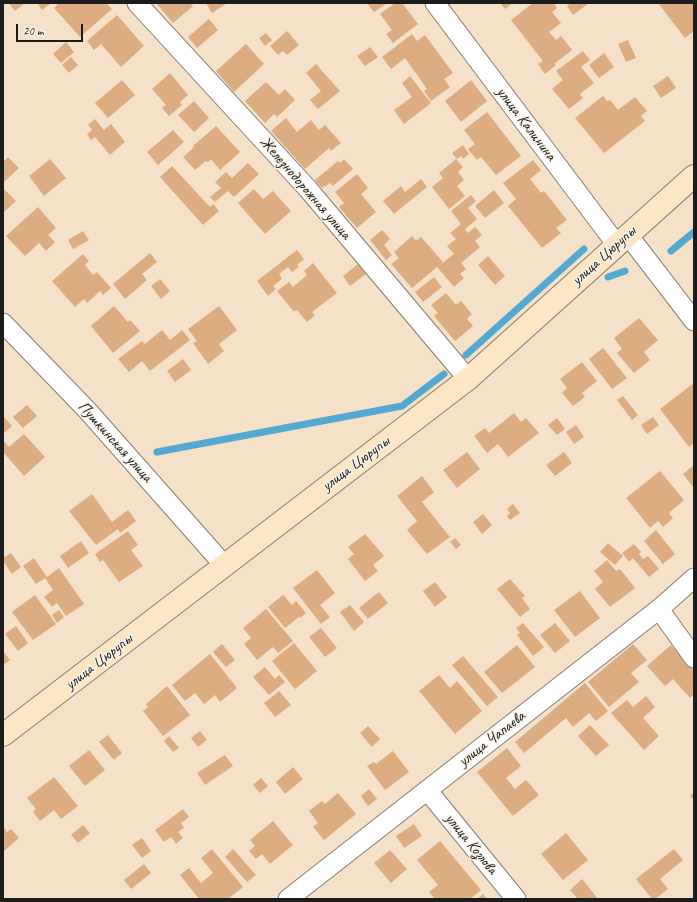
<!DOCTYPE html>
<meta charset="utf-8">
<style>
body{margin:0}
#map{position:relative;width:697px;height:902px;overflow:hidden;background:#f5e0c8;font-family:Caveat,sans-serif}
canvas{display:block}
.frame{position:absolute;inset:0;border:4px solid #1c1c1c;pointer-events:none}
.scale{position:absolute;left:16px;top:24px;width:67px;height:18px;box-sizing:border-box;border:2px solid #1c1c1c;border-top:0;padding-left:5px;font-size:12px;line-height:14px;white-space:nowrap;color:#1c1c1c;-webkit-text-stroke:3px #f7f3e8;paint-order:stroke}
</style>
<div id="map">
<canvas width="697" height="902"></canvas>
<div class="frame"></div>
<div class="scale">20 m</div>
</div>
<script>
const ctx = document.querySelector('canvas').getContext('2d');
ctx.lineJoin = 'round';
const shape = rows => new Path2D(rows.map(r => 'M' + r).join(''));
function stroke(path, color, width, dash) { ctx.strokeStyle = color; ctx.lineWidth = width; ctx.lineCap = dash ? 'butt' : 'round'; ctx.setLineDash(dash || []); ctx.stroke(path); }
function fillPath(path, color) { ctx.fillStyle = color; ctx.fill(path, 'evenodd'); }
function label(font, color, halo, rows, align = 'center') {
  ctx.font = font + ' Caveat,sans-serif'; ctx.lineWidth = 3; ctx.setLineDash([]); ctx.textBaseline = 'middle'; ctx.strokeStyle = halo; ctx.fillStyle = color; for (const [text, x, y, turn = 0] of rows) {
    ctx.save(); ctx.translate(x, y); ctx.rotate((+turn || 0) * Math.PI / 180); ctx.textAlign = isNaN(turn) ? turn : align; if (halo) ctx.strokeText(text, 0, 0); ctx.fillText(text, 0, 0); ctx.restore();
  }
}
stroke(shape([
 [671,251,694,232],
 [608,277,625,271],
 [466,355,584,249],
 [157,452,402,406,444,374]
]), '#54a9d0', 7);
fillPath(shape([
 [9,3,25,3,15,11],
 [37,3,51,3,42,10],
 [59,3,106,3,112,9,80,37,54,8],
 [156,3,190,3,193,6,173,23],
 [206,3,227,3,212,13],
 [367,3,387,3,374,12],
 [395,3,402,3,418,24,393,43,386,34,392,30,380,14],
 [500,3,513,3,505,9],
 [533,3,554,3,557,8,552,12,561,23,549,32,556,40,561,36,572,50,554,64,556,65,545,74,538,64,543,61,511,20],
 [571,3,589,3,573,15,567,6],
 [658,3,694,3,694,31,685,38],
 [117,15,144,46,121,67,101,44,94,50,87,41],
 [209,19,218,30,197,48,188,37],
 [287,31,299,45,287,55,283,51,278,55,270,46],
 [266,33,272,40,265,46,259,38],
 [412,34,417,41,425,35,453,73,444,79,450,87,431,101,424,91,427,89,405,58,391,69,382,57],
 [628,40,636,58,626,62,618,44],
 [66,42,74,52,61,63,53,54],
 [246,44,264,64,234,92,216,71],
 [370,47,378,57,365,66,357,56],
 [583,51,590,60,581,67,594,83,580,94,583,98,569,109,552,89,563,80,556,71],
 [604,53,614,67,599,78,589,65],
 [71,57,78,65,69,73,62,65],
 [316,64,340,91,318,109,310,100,321,91,306,73],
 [170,73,188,95,180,102,182,105,169,116,162,108,166,105,152,89],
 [410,76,431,103,404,124,394,110,412,97,402,83],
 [668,76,676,88,661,98,653,86],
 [122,80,135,95,108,118,95,103],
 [471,80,487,101,461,122,445,101],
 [266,82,279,95,285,89,295,100,277,117,274,114,265,123,245,101],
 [603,96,607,101,610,100,618,110,635,97,647,111,641,116,645,121,604,153,575,118],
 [194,101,209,118,194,132,178,115],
 [487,112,521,156,496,175,481,157,477,160,468,149,475,144,464,130],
 [286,118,297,132,311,120,319,130,325,125,341,143,331,151,329,148,305,169,271,131],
 [95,119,104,130,111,124,125,142,110,155,95,137,91,140,87,134,92,130,88,125],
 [216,126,240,152,220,170,211,159,208,162,206,161,195,170,183,157,194,147,193,146],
 [173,130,184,142,158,165,147,152],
 [463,145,469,154,463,159,461,156,457,159,452,153],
 [8,157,19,168,3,183,3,162],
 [50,159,66,178,44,196,29,176],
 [344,159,353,169,333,186,330,183,322,188,315,180,338,161,340,163],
 [456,159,463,167,458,172,464,180,457,186,465,196,449,209,432,187,443,178,439,173],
 [533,160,541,170,530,179,541,193,544,191,567,220,556,228,561,233,542,248,508,206,516,199,503,183],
 [248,163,259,174,234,197,228,191,215,202,210,197,221,188,215,182,226,172,232,178],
 [172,166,210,207,213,204,219,211,203,225,160,177],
 [357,174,368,188,361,194,376,212,357,228,339,207,344,203,335,192],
 [421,179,427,187,394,214,383,201,401,186,405,192],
 [3,188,16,201,3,213],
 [254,189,263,199,273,191,291,211,265,234,238,203],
 [494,190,504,203,485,218,475,206],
 [471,195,476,201,468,208,477,219,465,229,468,233,475,227,482,235,475,241,480,247,461,263,466,269,460,274,464,278,454,287,437,267,454,254,447,246,456,239,450,233,461,224,451,211],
 [38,207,56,228,48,235,55,242,46,251,39,243,25,256,6,236],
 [382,230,390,239,384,245,392,255,386,260,370,240],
 [83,231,89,240,73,249,68,240],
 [412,236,416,241,421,237,443,262,412,288,391,264,399,258,394,252],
 [297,250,304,259,297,265,299,267,292,272,288,267,279,274,282,279,273,286,276,289,268,296,257,281],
 [150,253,157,262,142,274,147,280,125,299,113,284],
 [83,254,89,261,85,265,93,275,97,272,111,288,103,295,100,291,87,303,84,299,75,307,52,281],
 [488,256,505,276,495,285,478,265],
 [313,263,337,293,312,312,315,315,307,322,297,310,294,312,277,291,289,282,293,287,307,275,304,271],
 [358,264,366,274,350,286,343,276],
 [434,277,442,287,423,302,415,292],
 [160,279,170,291,161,299,151,286],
 [446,293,456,305,461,301,472,314,467,319,473,326,455,341,434,316,438,313,431,305],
 [114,306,128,322,130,320,140,331,113,353,91,326],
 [219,306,237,330,219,344,224,351,208,364,193,343,197,341,188,329],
 [639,318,658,340,644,352,650,360,634,373,617,353,622,349,614,338],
 [162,330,170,340,182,330,190,340,150,371,142,361,129,372,118,359,142,341,145,344],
 [603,348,627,378,612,389,589,359],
 [183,359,191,370,175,382,167,371],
 [582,362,597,381,582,393,585,397,573,406,562,393,567,388,560,379],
 [694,383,694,443,689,447,660,409],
 [623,396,638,415,632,420,617,400],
 [27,405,37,416,23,428,13,417],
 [514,413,521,422,526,418,539,433,508,457,498,444,487,453,474,436,485,428,489,433],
 [3,416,12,426,3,434],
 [653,417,659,425,647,434,641,425],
 [557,418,565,429,557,435,548,425],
 [576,425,584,437,574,444,566,432],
 [24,434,45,457,24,476,3,452,3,440,9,447],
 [467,452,480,469,457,488,443,470],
 [564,452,572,463,555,476,546,465],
 [694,465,694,488,683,474],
 [660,471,684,500,669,513,673,518,663,527,658,521,650,528,626,498],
 [422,476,434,492,422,502,450,537,427,554,407,530,417,521,397,496],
 [92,494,112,522,128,510,136,521,120,533,118,529,96,545,69,511],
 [513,504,520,513,510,520,507,516,510,513,507,509],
 [483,514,492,525,482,534,473,522],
 [656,530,675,554,663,564,644,541],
 [128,531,138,545,131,550,143,566,119,582,103,560,100,562,95,554],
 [365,534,384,556,373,565,378,571,365,581,348,559,354,554,348,547],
 [455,538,461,545,456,549,450,542],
 [81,541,89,553,68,568,60,556],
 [608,543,623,556,615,565,600,552],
 [634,544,641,552,639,554,643,559,648,556,659,569,649,577,633,558,629,562,622,553],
 [11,553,21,567,12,574,3,561,3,558],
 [34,558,47,577,59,568,84,604,66,616,57,603,52,607,44,597,53,590,45,578,36,584,23,566],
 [607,560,616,571,620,569,635,588,610,607,595,589,603,582,594,571],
 [317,570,335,593,320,605,330,617,321,624,293,588],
 [510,579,525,596,522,598,530,609,520,617,497,589],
 [435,582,447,597,435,607,423,591],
 [580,591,600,618,575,637,554,610],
 [379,592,388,603,368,619,359,608],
 [35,595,56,624,33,640,12,612],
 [283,595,292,605,296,601,306,613,300,618,299,617,285,628,268,607],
 [350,605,364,622,354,631,340,612],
 [266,609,293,641,278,653,273,647,257,660,244,644,251,638,243,628],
 [59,610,64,617,57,623,52,615],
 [523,623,544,647,533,656,517,635,520,633,516,628],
 [555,623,570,641,555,653,540,635],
 [16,626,28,643,18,651,5,634],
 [321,628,337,648,325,657,309,637],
 [294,643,317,671,295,689,272,661],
 [222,644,235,660,226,667,213,652],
 [633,644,647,660,631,673,639,682,609,707,588,682],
 [517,645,535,667,502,693,484,672],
 [671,645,694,671,694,694,690,698,673,679,665,686,647,666],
 [3,651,10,660,3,665],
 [210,654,237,688,220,702,215,695,204,704,195,693,185,701,172,685],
 [463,656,498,697,487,706,452,665],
 [265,667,275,679,279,675,285,682,269,695,253,677],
 [439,675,450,688,457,681,482,711,455,734,419,691],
 [585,683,608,711,596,721,589,713,573,727,566,718,524,753,515,742],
 [167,686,190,715,163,736,143,711,148,707,146,704],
 [279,691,291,705,275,717,264,703],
 [646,696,655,707,643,718,659,736,644,750,611,713,627,700,633,707],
 [590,725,609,745,596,756,578,736],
 [368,726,380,739,372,747,360,733],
 [200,731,207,740,198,747,191,738],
 [108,735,122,753,114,760,99,742],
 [169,736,179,748,173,752,164,741],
 [507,748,521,766,506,778,515,789,526,780,539,795,513,816,477,772],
 [89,750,105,770,85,786,69,766],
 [393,751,409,772,385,790,367,766,374,762,376,764],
 [225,755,233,766,205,785,197,773],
 [293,767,303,779,285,794,276,782],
 [54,777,78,806,61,819,54,810,40,821,33,812,36,809,27,798],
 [261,778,268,786,260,793,253,785],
 [369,789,377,799,368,806,361,796],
 [694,792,694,800,690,796],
 [338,793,356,814,324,840,313,827,318,823,309,811,322,801,325,804],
 [183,809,189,817,181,823,184,828,178,832,183,838,176,844,171,837,164,842,155,830],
 [273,821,293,845,270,864,262,854,256,859,249,851,255,846,250,840],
 [414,824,422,836,404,848,396,836],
 [83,825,90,833,78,843,71,835],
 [3,826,7,832,11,829,19,838,3,852],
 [566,833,588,860,563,880,541,854],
 [142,838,151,851,142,858,132,845],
 [440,841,481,890,470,899,435,899,429,892,438,885,417,860],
 [212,849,243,887,228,899,199,899,180,875,189,868,201,883,213,873,201,858],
 [233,849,256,875,247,882,225,857],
 [674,849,683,860,660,879,668,889,655,899,652,899,636,879],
 [390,850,407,869,391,883,374,863],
 [144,864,151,873,131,889,124,880],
 [582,879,598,899,578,899,570,890],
 [483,894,487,899,477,899]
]), '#dbad81');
const street = shape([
 [137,3,308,189,468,379],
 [435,3,617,245],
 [628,235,694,321],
 [3,323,87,410,224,565],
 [659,609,694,658],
 [427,790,516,899],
 [288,899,659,609,694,578]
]);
const secondary = shape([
 [3,735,468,379,694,176]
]);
stroke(street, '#887e72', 21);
stroke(secondary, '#887e72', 24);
stroke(street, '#fff', 19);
stroke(secondary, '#fce6c4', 22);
label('16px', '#1c1c1c', '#f7f3e8', [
 ["улица Калинина",526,124,53],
 ["Железнодорожная улица",305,188,49],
 ["улица Цюрупы",604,256,-42],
 ["Пушкинская улица",115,442,48],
 ["улица Цюрупы",356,464,-37],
 ["улица Цюрупы",99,662,-38],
 ["улица Чапаева",492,739,-38],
 ["улица Козлова",471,844,51]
]);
</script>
